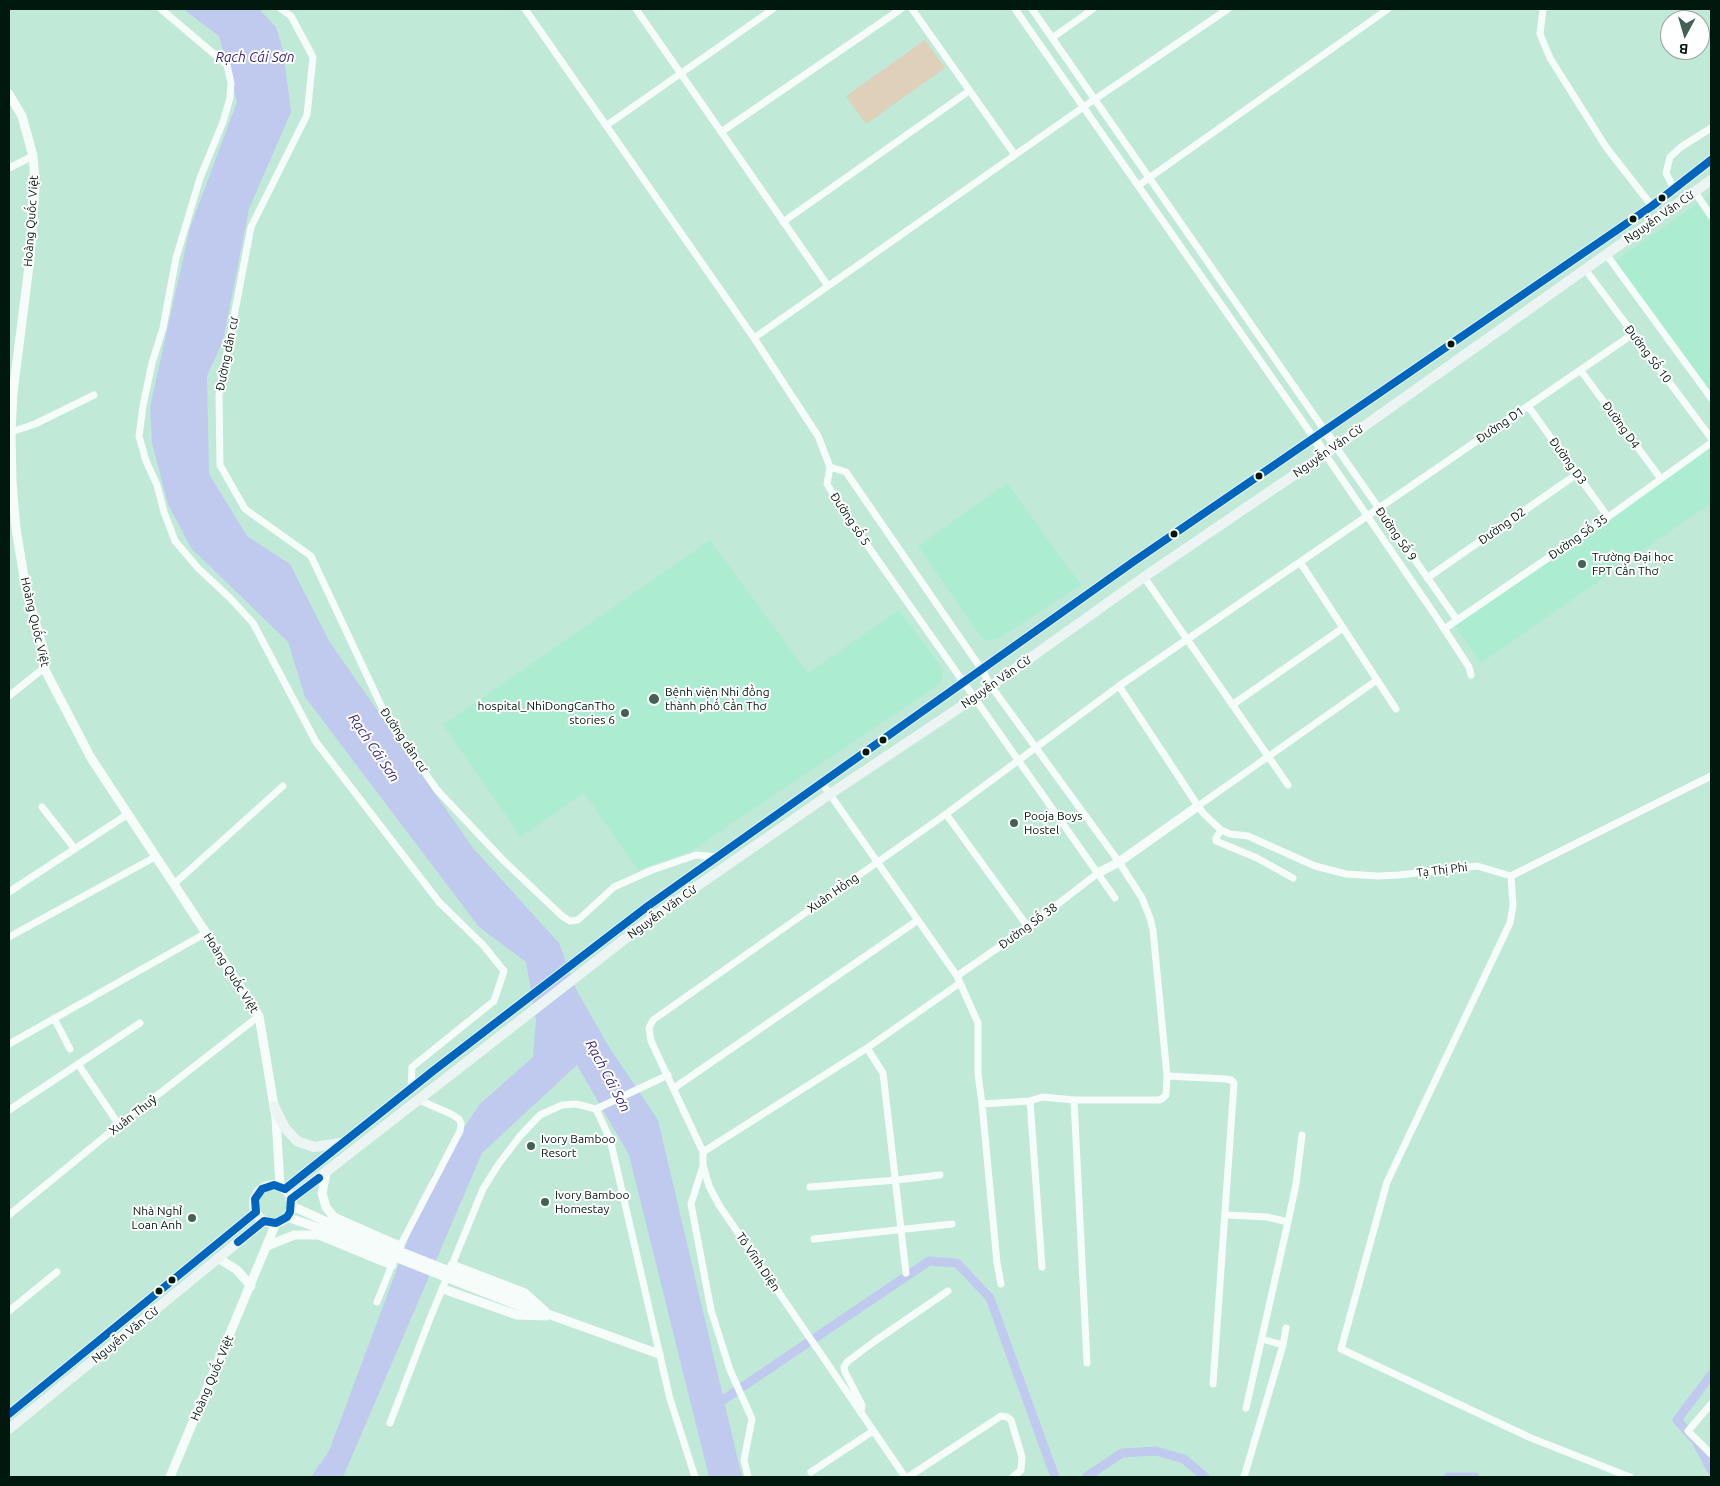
<!DOCTYPE html>
<meta charset="utf-8">
<style>
body{margin:0}
#map{position:relative;width:1720px;height:1486px;overflow:hidden;background:#c0e9d7;font-family:Ubuntu,sans-serif}
canvas{display:block}
.frame{position:absolute;inset:0;border:10px solid #00180e;pointer-events:none}
.north{position:absolute;left:1660px;top:10px;width:50px;height:50px;box-sizing:border-box;background:#fff;border:1px solid #99a39f;border-radius:50%;rotate:186deg;font-size:14px;font-weight:700;line-height:20px;text-align:center;color:#00180e}
.north::after{content:'';display:block;margin:auto;width:18px;height:22px;background:#436154;clip-path:polygon(50% 0,100% 100%,50% 72%,0 100%)}
</style>
<div id="map">
<canvas width="1720" height="1486"></canvas>
<div class="frame"></div>
<div class="north">B</div>
</div>
<script>
const ctx = document.querySelector('canvas').getContext('2d');
ctx.lineJoin = 'round';
function fillPath(path, color) { ctx.fillStyle = color; ctx.fill(path, 'evenodd'); }
const shape = rows => new Path2D(rows.map(r => 'M' + r).join(''));
function stroke(path, color, width, dash) { ctx.strokeStyle = color; ctx.lineWidth = width; ctx.lineCap = dash ? 'butt' : 'round'; ctx.setLineDash(dash || []); ctx.stroke(path); }
function label(font, color, halo, rows, align = 'center') {
  ctx.font = font + ' Ubuntu,sans-serif'; ctx.lineWidth = 4; ctx.setLineDash([]); ctx.textBaseline = 'middle'; ctx.strokeStyle = halo; ctx.fillStyle = color; for (const [text, x, y, turn = 0] of rows) {
    ctx.save(); ctx.translate(x, y); ctx.rotate((+turn || 0) * Math.PI / 180); ctx.textAlign = isNaN(turn) ? turn : align; if (halo) ctx.strokeText(text, 0, 0); ctx.fillText(text, 0, 0); ctx.restore();
  }
}
fillPath(shape([
 [1711,194,1711,404,1612,263],
 [1711,445,1711,503,1481,663,1453,624],
 [1007,483,1081,585,999,638,986,641,981,637,918,546],
 [710,540,808,673,899,610,942,668,943,673,941,683,691,851,638,870,584,793,521,837,443,725]
]), '#acedd2');
fillPath(shape([
 [925,40,945,68,866,124,846,96]
]), '#dfd1b9');
fillPath(shape([
 [183,9,259,9,276,27,283,50,291,112,249,209,223,341,207,376,209,474,247,536,290,564,329,641,473,848,559,943,576,989,609,1047,658,1120,742,1477,709,1477,629,1155,577,1065,482,1153,343,1477,311,1477,329,1451,432,1175,480,1104,533,1057,536,1020,526,962,479,927,305,697,288,642,191,548,168,504,152,443,150,407,190,228,237,102,219,36]
]), '#c0caef');
stroke(shape([
 [1711,1375,1677,1420,1696,1441,1711,1470],
 [723,1400,929,1261,957,1263,990,1298,1055,1477],
 [1086,1477,1122,1453,1156,1451,1184,1459,1205,1477],
 [1448,1477,1475,1477]
]), '#c0caef', 9);
stroke(shape([
 [161,9,227,65,231,83,230,98,223,122,200,178,176,258,163,328,152,363,143,406,139,436,146,461,157,485,164,512,175,541,198,568,230,598,253,623,316,742,439,902,483,945,504,971,494,1001,412,1067,411,1089],
 [281,9,291,16,313,57,307,115,251,227,219,395,220,465,245,509,311,556,386,716,437,790,502,859,562,916,570,921,578,920,614,887,652,870,696,855,717,857],
 [525,9,754,338,818,436,830,467],
 [636,9,828,286],
 [912,9,1015,155],
 [1015,9,1314,438],
 [1032,9,1325,431],
 [1543,9,1540,34,1550,58,1606,147,1652,206],
 [1052,38,1093,9],
 [607,125,773,9],
 [721,132,901,9],
 [9,168,33,156],
 [1139,185,1388,9],
 [1674,189,1666,173,1670,157,1681,147,1711,128],
 [1695,192,1711,216],
 [783,222,969,91],
 [1606,254,1711,398],
 [1585,269,1711,438],
 [754,338,1082,108,1228,9],
 [1581,371,1661,479],
 [1528,406,1608,517],
 [11,432,35,424,94,395],
 [1336,447,1457,620],
 [1325,454,1437,618,1469,667,1471,675],
 [830,467,846,472,982,670,991,686,1119,862,1142,898,1150,918,1153,930,1167,1076,1226,1079,1231,1080,1234,1083,1213,1384],
 [830,467,827,484,844,512,1115,898],
 [1300,562,1396,709],
 [1144,577,1288,785],
 [1427,578,1577,474],
 [1444,629,1608,517,1711,443],
 [1119,686,1198,806,1204,814,1221,830,1230,834,1248,836,1315,866,1346,874,1378,876,1399,875,1477,866,1511,876,1711,776],
 [9,696,44,668],
 [1232,705,1343,628],
 [822,783,957,976,978,1023,978,1074,982,1104],
 [1198,806,1377,680],
 [42,807,75,849],
 [946,814,1028,927],
 [1221,830,1216,838,1216,841,1257,858,1293,878],
 [1511,876,1513,906,1510,923,1387,1182,1341,1349,1531,1438,1630,1477],
 [174,884,283,786],
 [9,892,128,814],
 [9,937,155,857],
 [957,976,1028,927,1098,873],
 [54,1018,70,1049],
 [9,1044,206,933],
 [867,1048,960,983],
 [78,1064,119,1125],
 [674,1088,918,920],
 [1074,1100,1087,1363],
 [1030,1101,1042,1267],
 [596,1109,668,1075],
 [9,1110,140,1023],
 [703,1152,867,1048,883,1073,906,1273],
 [703,1166,691,1204,711,1310,730,1370,752,1419,744,1460,748,1477],
 [810,1187,897,1180,940,1175],
 [9,1215,119,1125,259,1016],
 [1226,1215,1267,1217,1288,1222],
 [814,1239,952,1224],
 [398,1250,460,1131,461,1124,459,1119,451,1114,419,1100],
 [1001,1284,997,1263,982,1104,1030,1101,1042,1097,1074,1100,1159,1100,1163,1098,1166,1095,1167,1076],
 [377,1302,394,1260],
 [9,1311,57,1272],
 [1262,1339,1283,1345,1286,1328],
 [1711,1404,1688,1431,1711,1454],
 [1246,1408,1288,1222,1296,1184,1302,1135],
 [861,1413,862,1405,845,1372,844,1367,847,1362,875,1341,948,1291],
 [390,1423,429,1321,483,1189,498,1165,520,1136,540,1115,562,1105,576,1104,596,1109,610,1139,670,1399,695,1477],
 [811,1472,873,1431],
 [905,1477,719,1205,709,1186,703,1165,703,1152,651,1041,649,1028,653,1020,946,814,1119,686,1633,334],
 [908,1477,1001,1416,1007,1417,1011,1420,1022,1457,1021,1470,1013,1477],
 [1244,1477,1283,1345]
]), '#f6fcf9', 7);
stroke(shape([
 [9,94,22,116,33,156,34,168,35,188,30,258,13,393,11,432,12,481,16,529,26,589,44,652,44,668,91,758,206,933,259,1016,276,1118,280,1186],
 [1325,431,1336,447],
 [1314,438,1325,454],
 [1098,873,1119,862,1198,806],
 [326,1173,322,1193,326,1207,334,1217,400,1246],
 [287,1217,339,1235,522,1307,534,1309,525,1301,343,1229,292,1206],
 [267,1246,294,1235,319,1235,392,1265],
 [218,1258,237,1270,251,1286],
 [452,1265,525,1293,545,1311],
 [443,1289,517,1315,546,1316],
 [534,1309,659,1354],
 [170,1477,276,1223]
]), '#f6fcf9', 9);
stroke(shape([
 [274,1106,285,1128,297,1141,314,1147,340,1143],
 '254 1204a19 19 0 1 1 38 0a19 19 0 1 1-38 0Z',
 [285,1189,433,1071,648,906,1133,562,1652,206,1711,160],
 [291,1199,657,914,830,794,974,698,1144,577,1325,454,1711,180],
 [9,1414,256,1212],
 [9,1429,264,1221]
]), '#ecf5f4', 10);
stroke(shape([
 [238,1242,264,1221,276,1223,287,1217,290,1212,291,1199,319,1178],
 [9,1414,256,1212,255,1199,262,1189,274,1185,285,1189,433,1071,648,906,1133,562,1652,206,1711,160]
]), '#0065bd', 8);
for (const [x, y, r, color] of [
 [1662,198,4.5,"#00180e"],
 [1633,219,4.5,"#00180e"],
 [1451,344,4.5,"#00180e"],
 [1259,476,4.5,"#00180e"],
 [1174,534,4.5,"#00180e"],
 [1582,564,5,"#436154"],
 [654,699,6,"#436154"],
 [625,713,5,"#436154"],
 [883,740,4.5,"#00180e"],
 [866,752,4.5,"#00180e"],
 [1014,823,5,"#436154"],
 [531,1146,5,"#436154"],
 [545,1202,5,"#436154"],
 [192,1218,5,"#436154"],
 [172,1280,4.5,"#00180e"],
 [159,1291,4.5,"#00180e"]
]) { const dot = new Path2D(); dot.arc(x, y, r, 0, 2 * Math.PI); ctx.fillStyle = color; ctx.fill(dot); stroke(dot, '#fff', 2); }
label('12px', '#00180e', '#fff', [
 ["Nguyễn Văn Cừ",1659,217,-35],
 ["Hoàng Quốc Việt",31,221,-86],
 ["Đường dân cư",227,354,-79],
 ["Đường Số 10",1648,354,53],
 ["Đường D1",1500,425,-34],
 ["Đường D4",1621,425,54],
 ["Nguyễn Văn Cừ",1328,451,-35],
 ["Đường D3",1568,461,54],
 ["Đường số 5",850,519,56],
 ["Đường D2",1502,526,-35],
 ["Đường Số 9",1396,534,55],
 ["Đường Số 35",1578,537,-35],
 ["Hoàng Quốc Việt",35,622,77],
 ["Nguyễn Văn Cừ",996,682,-35],
 ["Đường dân cư",404,740,56],
 ["Tạ Thị Phi",1442,870,-7],
 ["Xuân Hồng",833,893,-35],
 ["Nguyễn Văn Cừ",662,912,-36],
 ["Đường Số 38",1028,926,-36],
 ["Hoàng Quốc Việt",231,973,58],
 ["Xuân Thuỷ",133,1115,-38],
 ["Tô Vĩnh Diện",758,1262,56],
 ["Nguyễn Văn Cừ",125,1335,-39],
 ["Hoàng Quốc Việt",212,1378,-67]
]);
label('12px', '#00180e', '#fff', [
 ["Trường Đại học",1592,557],
 ["FPT Cần Thơ",1592,571],
 ["Bệnh viện Nhi đồng",665,692],
 ["thành phố Cần Thơ",665,706],
 ["hospital_NhiDongCanTho",615,706,"right"],
 ["stories 6",615,720,"right"],
 ["Pooja Boys",1024,816],
 ["Hostel",1024,830],
 ["Ivory Bamboo",541,1139],
 ["Resort",541,1153],
 ["Ivory Bamboo",555,1195],
 ["Homestay",555,1209],
 ["Nhà Nghỉ",182,1211,"right"],
 ["Loan Anh",182,1225,"right"]
], 'left');
label('italic 14px', '#39287c', '#fff', [
 ["Rạch Cái Sơn",255,57],
 ["Rạch Cái Sơn",374,748,56],
 ["Rạch Cái Sơn",608,1076,62]
]);
</script>
